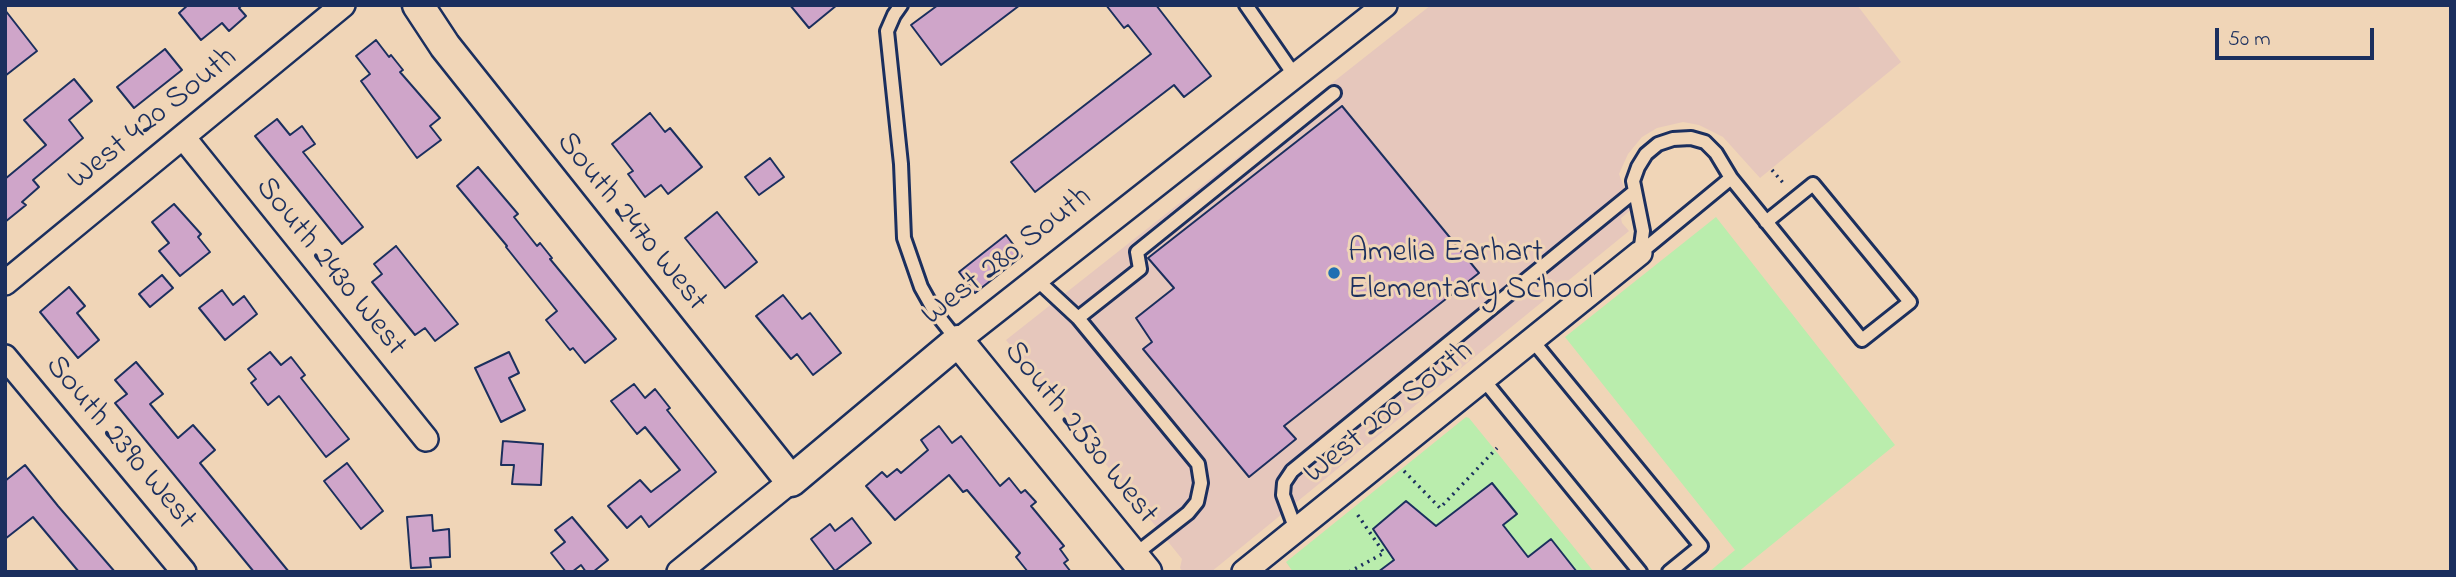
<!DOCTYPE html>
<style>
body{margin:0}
#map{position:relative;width:2456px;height:577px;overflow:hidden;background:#f0d5b7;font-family:"Indie Flower",sans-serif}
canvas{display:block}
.frame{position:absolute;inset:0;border:7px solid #1b2f5e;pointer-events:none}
.scale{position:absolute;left:2215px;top:28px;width:159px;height:32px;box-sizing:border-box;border:4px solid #1b2f5e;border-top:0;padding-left:9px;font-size:21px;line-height:24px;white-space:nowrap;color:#1b2f5e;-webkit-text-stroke:5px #f0d5b7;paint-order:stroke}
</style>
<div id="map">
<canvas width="2456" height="577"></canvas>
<div class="frame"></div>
<div class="scale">50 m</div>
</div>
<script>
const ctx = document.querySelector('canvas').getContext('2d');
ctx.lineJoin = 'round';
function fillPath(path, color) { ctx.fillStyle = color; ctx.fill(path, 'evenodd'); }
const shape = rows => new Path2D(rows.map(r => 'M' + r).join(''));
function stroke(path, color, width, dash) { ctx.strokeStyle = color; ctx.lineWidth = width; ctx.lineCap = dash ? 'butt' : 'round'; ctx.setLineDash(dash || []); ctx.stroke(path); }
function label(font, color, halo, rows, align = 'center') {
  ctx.font = font + ' "Indie Flower",sans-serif'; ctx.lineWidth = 6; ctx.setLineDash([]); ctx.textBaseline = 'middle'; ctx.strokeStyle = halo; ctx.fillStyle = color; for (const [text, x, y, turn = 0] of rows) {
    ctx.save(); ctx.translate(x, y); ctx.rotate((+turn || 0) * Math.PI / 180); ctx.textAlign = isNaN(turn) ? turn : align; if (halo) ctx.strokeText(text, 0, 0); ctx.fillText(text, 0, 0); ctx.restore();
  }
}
fillPath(shape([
 [1431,5,1857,5,1901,62,1760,178,1723,137,1699,125,1683,122,1657,128,1642,137,1628,154,1619,174,1632,209,1621,218,1622,223,1629,231,1211,572,1183,572,1180,568,1182,559,1006,340]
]), '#e6c7bc');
fillPath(shape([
 [1716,217,1895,445,1738,572,1709,572,1735,550,1565,337],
 [1466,417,1469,418,1594,572,1293,572,1286,562]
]), '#baedad');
const building = shape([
 [188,5,242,5,239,8,246,16,229,31,222,23,201,40,179,13,188,5],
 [790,5,837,5,809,28,790,5],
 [938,5,1020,5,941,65,911,25,938,5],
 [1106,5,1156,5,1211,76,1184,97,1174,85,1035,192,1011,162,1151,54,1128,25,1124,28,1106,5],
 [5,10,37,51,5,76,5,10],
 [376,40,389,57,391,55,403,70,400,72,440,118,430,126,441,140,417,158,361,81,370,74,356,56,376,40],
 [165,49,182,70,134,108,117,87,165,49],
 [74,79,92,101,69,120,83,138,33,180,39,187,22,202,26,205,5,222,5,179,46,145,24,120,74,79],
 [1342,106,1479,273,1284,426,1296,439,1249,477,1143,349,1152,342,1136,318,1174,288,1148,258,1342,106],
 [650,113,665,132,670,128,702,167,668,194,661,185,645,197,628,174,633,171,612,144,650,113],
 [277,119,290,135,302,126,315,144,303,152,363,227,342,244,255,136,277,119],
 [770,158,784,177,759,195,745,177,770,158],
 [478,167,518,214,514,217,537,246,540,243,552,258,550,259,616,339,585,363,573,348,570,350,546,320,557,311,506,247,507,246,457,186,478,167],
 [174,204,201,234,198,237,210,252,180,276,159,251,169,243,152,222,174,204],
 [717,212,757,262,725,288,685,238,717,212],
 [1006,235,1022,256,975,293,959,272,1006,235],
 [396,246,458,324,435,341,425,328,415,335,372,282,382,274,374,264,396,246],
 [162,275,173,288,150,307,139,294,162,275],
 [69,287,85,306,77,313,99,340,78,358,40,312,69,287],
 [222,290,233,305,244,296,257,314,225,340,199,308,222,290],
 [783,295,802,319,810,313,841,353,813,375,797,354,791,359,756,316,783,295],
 [270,352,281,365,291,357,305,375,301,378,349,439,326,457,279,396,268,405,251,383,256,379,248,369,270,352],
 [509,352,519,373,509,378,525,410,501,422,475,368,509,352],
 [136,362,163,394,150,404,178,438,193,425,215,450,200,463,289,572,254,572,115,403,127,394,115,380,136,362],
 [634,384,645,398,655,389,670,408,667,410,716,472,649,527,641,516,627,528,608,506,640,480,651,492,680,470,645,427,637,434,611,401,634,384],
 [939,426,952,443,961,436,1000,486,1009,478,1021,493,1025,490,1036,502,1031,506,1064,546,1060,549,1068,560,1064,563,1071,572,1028,572,1016,557,1020,553,967,490,963,492,949,475,895,520,866,486,882,472,887,477,897,469,901,473,928,450,921,440,939,426],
 [503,441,543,444,541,485,512,484,514,465,501,465,503,441],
 [347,463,383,511,361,529,324,481,347,463],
 [25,465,58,506,115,572,79,572,33,517,5,539,5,481,25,465],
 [1492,483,1517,514,1503,525,1528,557,1551,539,1577,572,1378,572,1394,560,1373,529,1406,501,1436,526,1492,483],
 [432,515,433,531,449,529,450,557,430,558,431,567,411,568,407,517,432,515],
 [572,517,608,560,593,572,586,572,581,565,572,572,566,572,551,553,565,542,555,530,572,517],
 [852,518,871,543,835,571,811,539,830,524,835,531,852,518]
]);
fillPath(building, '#cfa5c9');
stroke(building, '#1b2f5e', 2);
const service = shape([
 [901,5,894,15,887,31,901,164,904,238,921,287,935,312,958,341],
 [1246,5,1295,76],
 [1640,253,1643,231,1633,181,1638,167,1646,154,1658,144,1673,139,1691,138,1705,142,1716,153,1731,178,1862,340,1910,302,1813,184,1766,222],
 [1640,253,1731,178],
 [1036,279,1078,318],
 [1532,340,1701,546,1669,572],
 [1483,379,1640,572],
 [1296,530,1283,495,1284,483,1292,471,1635,191],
 [1133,556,1188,513,1197,502,1201,483,1198,464,1078,318,1140,269,1137,252,1334,93]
]);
const minor = shape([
 [183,137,426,439],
 [5,283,343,5],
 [958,341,1385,5],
 [5,357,184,572],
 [679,572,791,481],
 [1244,572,1640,253]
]);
const tertiary = shape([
 [418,5,445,46,791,481,958,341,1146,572]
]);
stroke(service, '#1b2f5e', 18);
stroke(minor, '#1b2f5e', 28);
stroke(tertiary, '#1b2f5e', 35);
stroke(shape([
 [1772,170,1785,185],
 [1404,471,1440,508,1497,448],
 [1349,572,1384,553,1355,511]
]), '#1b2f5e', 3.5, [2, 5]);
stroke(service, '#f0d5b7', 12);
stroke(minor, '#f0d5b7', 23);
stroke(tertiary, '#f0d5b7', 30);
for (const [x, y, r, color] of [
 [1334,273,7,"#1f6fb2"]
]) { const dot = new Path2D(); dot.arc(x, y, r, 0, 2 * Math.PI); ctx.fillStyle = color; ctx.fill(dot); stroke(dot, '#f0d5b7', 2.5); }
label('32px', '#1b2f5e', '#f0d5b7', [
 ["West 420 South",154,120,-39],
 ["South 2470 West",630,223,51],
 ["West 280 South",1008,258,-38],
 ["South 2430 West",329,268,51],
 ["West 200 South",1390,414,-39],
 ["South 2530 West",1079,434,51],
 ["South 2390 West",119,444,50]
]);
label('32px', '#1b2f5e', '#f0d5b7', [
 ["Amelia Earhart",1348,255],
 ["Elementary School",1348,292]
], 'left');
</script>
